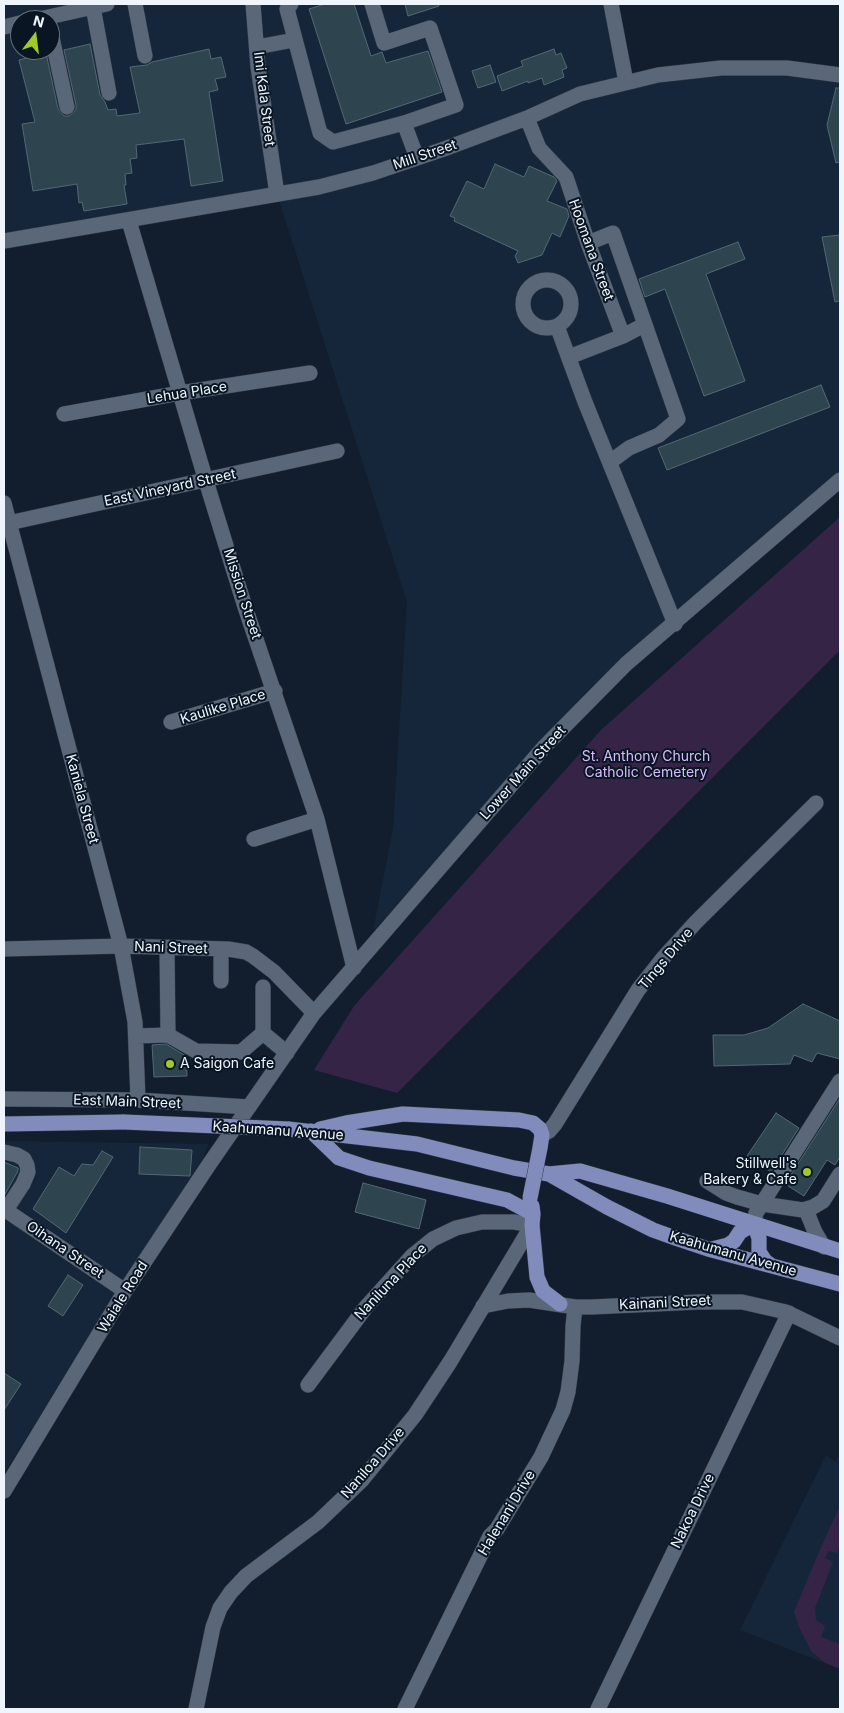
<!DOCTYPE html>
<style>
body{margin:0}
#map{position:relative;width:844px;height:1713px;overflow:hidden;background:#121e2d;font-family:Inter,sans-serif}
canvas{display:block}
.frame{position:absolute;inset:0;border:5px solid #eef5fd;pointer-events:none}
.north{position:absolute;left:10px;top:10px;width:50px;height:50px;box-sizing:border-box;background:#091523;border:1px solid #656f7a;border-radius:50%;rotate:15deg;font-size:14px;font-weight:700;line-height:20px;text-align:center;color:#eef5fd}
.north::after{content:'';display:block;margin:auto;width:18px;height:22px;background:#a2c927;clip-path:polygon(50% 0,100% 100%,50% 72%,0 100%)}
</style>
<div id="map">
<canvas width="844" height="1713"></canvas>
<div class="frame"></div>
<div class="north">N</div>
</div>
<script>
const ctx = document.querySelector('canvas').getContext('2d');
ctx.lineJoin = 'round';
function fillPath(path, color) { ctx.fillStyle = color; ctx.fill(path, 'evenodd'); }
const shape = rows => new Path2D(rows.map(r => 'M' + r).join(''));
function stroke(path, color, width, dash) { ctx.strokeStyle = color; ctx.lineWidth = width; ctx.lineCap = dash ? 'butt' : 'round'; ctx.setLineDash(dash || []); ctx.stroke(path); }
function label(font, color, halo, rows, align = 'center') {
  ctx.font = font + ' Inter,sans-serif'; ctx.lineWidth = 4; ctx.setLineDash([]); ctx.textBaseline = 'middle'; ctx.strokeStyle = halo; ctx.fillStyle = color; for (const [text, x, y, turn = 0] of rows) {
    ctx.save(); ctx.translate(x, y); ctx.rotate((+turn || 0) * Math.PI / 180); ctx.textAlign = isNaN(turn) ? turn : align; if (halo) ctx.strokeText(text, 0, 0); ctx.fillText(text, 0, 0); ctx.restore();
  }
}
fillPath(shape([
 [4,4,611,4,626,81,658,75,840,75,840,475,625,663,373,931,393,829,407,602,277,194,4,241],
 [20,20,50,20,50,50,20,50],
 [4,1141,208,1144,203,1158,119,1288,4,1474],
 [840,1452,840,1669,740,1630,826,1455,836,1462]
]), '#16263a');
fillPath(shape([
 [840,517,840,650,397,1093,314,1070,354,1006,601,730],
 [840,1506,840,1545,837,1553,828,1551,825,1558,833,1562,815,1608,816,1620,825,1626,821,1637,840,1644,840,1669,825,1663,811,1651,799,1627,794,1612,818,1554]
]), '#352446');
const building = shape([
 [325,4,354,4,371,56,382,52,386,63,428,51,442,92,346,124,309,9,325,4],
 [405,4,438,4,439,6,408,16,405,4],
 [90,44,100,95,105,102,108,110,116,109,117,116,140,113,130,67,147,65,152,62,209,49,211,59,221,57,226,77,215,79,218,90,209,92,223,181,191,186,184,139,136,145,137,158,130,159,132,173,125,174,126,185,124,185,127,204,84,211,82,202,79,203,77,184,33,191,22,124,35,122,19,60,46,53,58,109,64,116,69,116,76,110,76,105,64,50,90,44],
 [554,49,556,55,561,53,567,68,562,70,564,77,544,85,542,78,528,83,528,81,502,91,497,76,523,66,521,61,554,49],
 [490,65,496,82,478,88,472,71,490,65],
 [836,88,840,88,840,162,836,163,827,125,836,88],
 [495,164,524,177,529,166,554,177,557,181,547,201,567,209,569,216,560,237,552,233,542,255,518,263,515,256,518,251,454,221,455,218,450,216,467,181,484,189,495,164],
 [840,235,840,301,835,302,822,237,840,235],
 [738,242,745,259,706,274,745,381,704,396,665,289,645,297,639,279,738,242],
 [821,385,830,407,667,470,658,448,821,385],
 [803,1004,840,1021,840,1059,817,1053,812,1062,794,1055,790,1064,714,1066,713,1035,744,1035,768,1028,803,1004],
 [166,1044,186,1056,187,1076,154,1077,152,1045,166,1044],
 [840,1098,840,1157,835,1165,827,1160,804,1196,785,1184,840,1098],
 [776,1113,799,1128,771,1172,747,1156,776,1113],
 [140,1147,192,1150,190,1176,139,1174,140,1147],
 [102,1151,113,1157,66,1233,33,1209,59,1167,74,1176,82,1164,93,1165,102,1151],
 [4,1162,18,1168,18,1171,4,1196,4,1162],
 [363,1183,426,1200,419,1229,355,1212,363,1183],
 [68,1275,83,1285,63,1316,48,1306,68,1275],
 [4,1373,21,1384,4,1410,4,1373]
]);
fillPath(building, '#2e454f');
stroke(building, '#516974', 1);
const minor = shape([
 [135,4,145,56],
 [253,4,258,67,277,194],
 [291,4,287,9,320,133,333,142,404,123],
 [372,4,384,43,430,28,456,105,404,123,417,158],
 [611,4,626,82],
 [93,7,109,93],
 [35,20,107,4],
 [4,27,20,23],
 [50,28,67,107],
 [257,47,294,40],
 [527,118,539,148,566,177,588,243,623,336],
 [129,221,206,481,245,607,317,819,354,968],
 [4,241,319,187,373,173,444,149,527,118,580,94,658,75,721,68,787,68,840,75],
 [588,243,613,233,678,419,659,435,629,448,610,462],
 '523 304a24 24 0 1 1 48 0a24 24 0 1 1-48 0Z',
 [557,326,585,402,675,624],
 [569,357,623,336,644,325],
 [64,414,180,393,310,373],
 [4,503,121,946,135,1022,138,1100],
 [4,524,337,451],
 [171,722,275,691],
 [254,839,317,819],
 [167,948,168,1035],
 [4,949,121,946,228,949,246,952,253,956,274,972,314,1013],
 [221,981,221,949],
 [263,987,263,1033,287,1053],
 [136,1036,168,1035,196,1051,241,1052,263,1033],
 [4,1099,138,1100,249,1107],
 [542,1135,549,1131,555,1124,638,990,664,957,696,922,816,803],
 [4,1152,17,1155,24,1159,27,1165,28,1172,23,1184,6,1210],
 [707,1181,726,1193,737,1197,762,1204,803,1210,813,1207,823,1201,840,1174],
 [4,1209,125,1291],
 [806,1210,815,1232,824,1247],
 [754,1224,756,1213,840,1081],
 [483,1306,508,1301,529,1300,575,1307,592,1307,698,1302,742,1302,786,1312,840,1338],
 [4,1491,125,1291,208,1166,314,1013,545,746,626,664,840,480],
 [196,1709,213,1627,220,1608,231,1592,246,1576,318,1522,362,1480,415,1415,450,1362,532,1225,514,1222,482,1222,456,1228,433,1239,412,1256,366,1307,308,1385],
 [405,1709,490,1536,497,1529,541,1457,563,1410,568,1392,572,1361,573,1326,575,1307],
 [598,1709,789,1313]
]);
const major = shape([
 [4,1124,124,1122],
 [288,1129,417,1144,514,1168,549,1174,580,1171,667,1196,840,1251],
 [320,1129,346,1123,403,1114,519,1120,533,1123,540,1129,542,1135,540,1148],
 [311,1131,339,1158,369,1168,507,1200,533,1214],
 [549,1174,607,1207,653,1230,678,1239,708,1249,840,1284],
 [532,1206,533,1214,532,1225,537,1277,543,1291,560,1304],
 [754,1224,759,1238,759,1252,765,1261,772,1266],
 [712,1249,728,1245,734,1241,740,1232,754,1224]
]);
stroke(minor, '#303743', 16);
stroke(major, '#303743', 16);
stroke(minor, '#596779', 15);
stroke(major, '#828cbc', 15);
const majorBridge = shape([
 [124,1122,288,1129],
 [530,1198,540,1148]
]);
stroke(majorBridge, '#303743', 16, []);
stroke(majorBridge, '#828cbc', 15);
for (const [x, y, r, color] of [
 [170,1064,5,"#a2c927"],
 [807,1172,5,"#a2c927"]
]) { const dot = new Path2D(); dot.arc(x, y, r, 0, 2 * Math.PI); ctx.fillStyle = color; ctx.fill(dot); stroke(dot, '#091523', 2); }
label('14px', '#eef5fd', '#091523', [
 ["Imi Kala Street",264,99,83],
 ["Mill Street",425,155,-19],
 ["Hoomana Street",591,250,70],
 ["Lehua Place",187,393,-9],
 ["East Vineyard Street",170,488,-12],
 ["Mission Street",242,594,72],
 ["Kaulike Place",223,707,-17],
 ["Lower Main Street",523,773,-48],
 ["Kaniela Street",82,799,75],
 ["Nani Street",171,948,2],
 ["Tings Drive",666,959,-50],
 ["East Main Street",127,1102,2],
 ["Kaahumanu Avenue",278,1131,4],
 ["Oihana Street",65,1250,34],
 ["Kaahumanu Avenue",733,1254,16],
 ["Naniluna Place",391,1282,-47],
 ["Waiale Road",123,1297,-58],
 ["Kainani Street",665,1303,-3],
 ["Naniloa Drive",373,1463,-49],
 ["Nakoa Drive",693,1511,-64],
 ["Halenani Drive",507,1513,-59]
]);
label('14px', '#dabbfd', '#091523', [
 ["St. Anthony Church",646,757],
 ["Catholic Cemetery",646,773]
]);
label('14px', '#eef5fd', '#091523', [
 ["A Saigon Cafe",180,1064],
 ["Stillwell's",797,1164,"right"],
 ["Bakery & Cafe",797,1180,"right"]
], 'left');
</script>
